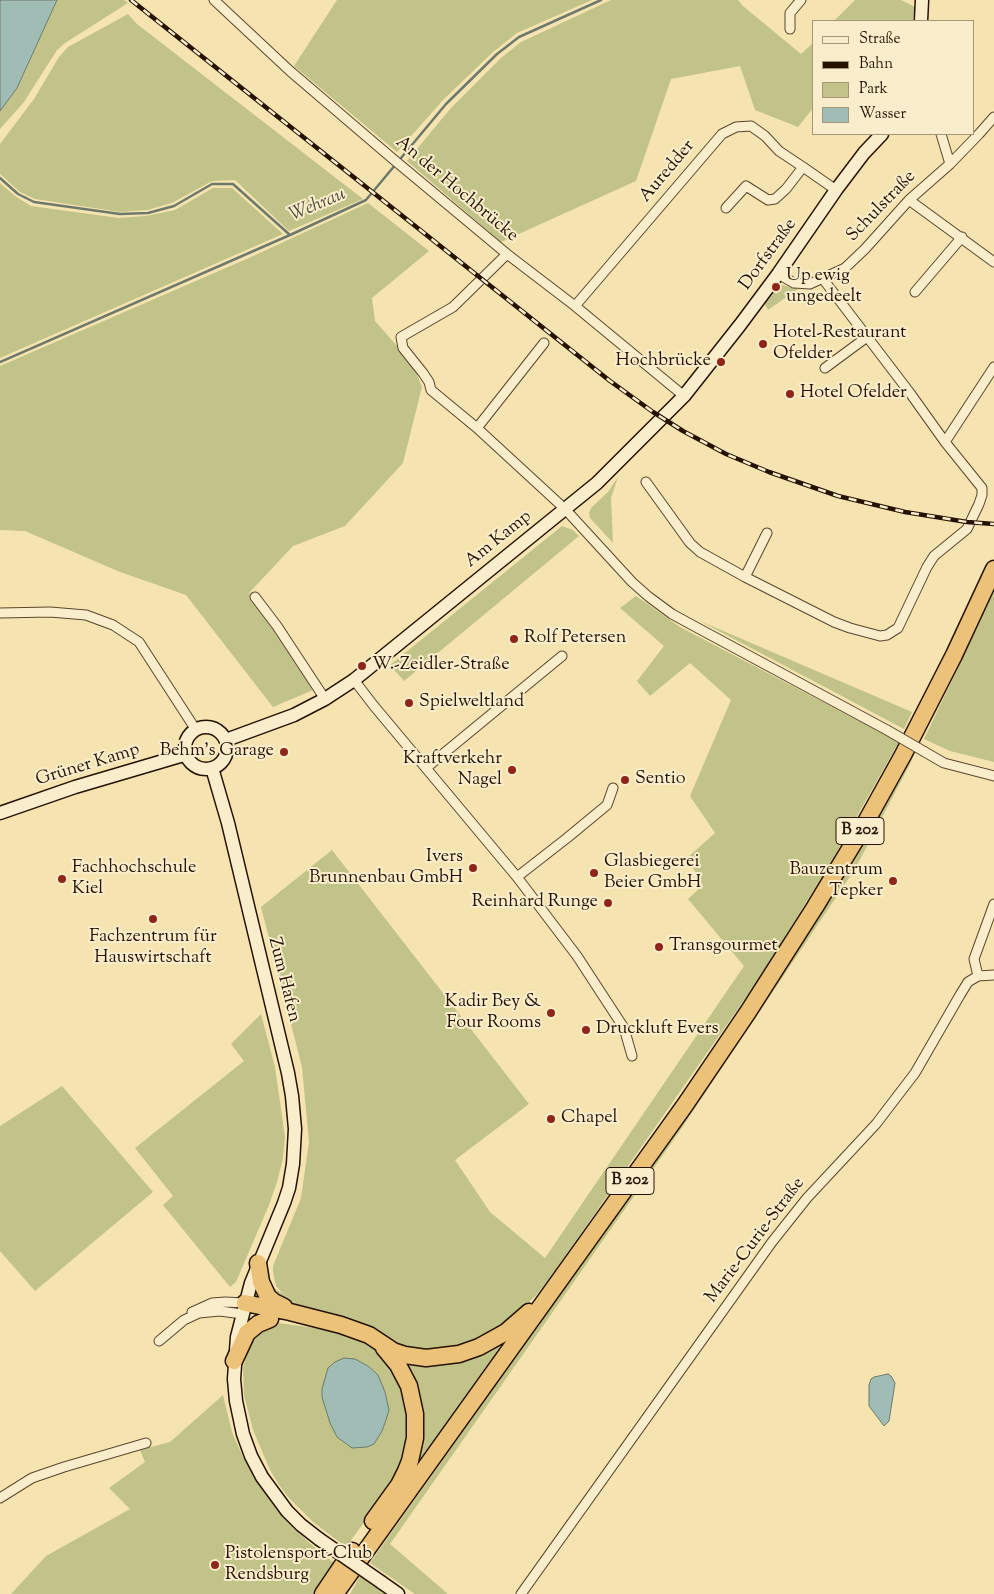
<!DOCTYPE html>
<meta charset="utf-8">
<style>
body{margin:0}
#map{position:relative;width:994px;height:1594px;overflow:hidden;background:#f6e4b0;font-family:"Sorts Mill Goudy",serif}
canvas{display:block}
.legend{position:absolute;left:812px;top:20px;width:162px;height:115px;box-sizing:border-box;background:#f9edcc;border:1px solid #a4957b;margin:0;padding:6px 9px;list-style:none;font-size:15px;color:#251202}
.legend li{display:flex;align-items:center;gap:10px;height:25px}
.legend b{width:25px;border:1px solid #a4957b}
</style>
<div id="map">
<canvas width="994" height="1594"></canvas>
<ul class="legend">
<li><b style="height:6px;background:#f9edcc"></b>Straße</li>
<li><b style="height:6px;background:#251202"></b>Bahn</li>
<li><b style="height:14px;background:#c1c388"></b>Park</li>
<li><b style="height:14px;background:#9fbdb4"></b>Wasser</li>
</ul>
</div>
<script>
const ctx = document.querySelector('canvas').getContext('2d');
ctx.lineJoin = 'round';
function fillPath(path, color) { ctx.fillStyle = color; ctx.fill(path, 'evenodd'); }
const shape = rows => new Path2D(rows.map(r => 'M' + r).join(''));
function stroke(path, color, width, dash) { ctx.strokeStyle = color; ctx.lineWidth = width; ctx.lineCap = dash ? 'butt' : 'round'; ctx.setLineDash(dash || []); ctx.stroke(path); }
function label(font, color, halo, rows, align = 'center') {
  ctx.font = font + ' "Sorts Mill Goudy",serif'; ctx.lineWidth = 4; ctx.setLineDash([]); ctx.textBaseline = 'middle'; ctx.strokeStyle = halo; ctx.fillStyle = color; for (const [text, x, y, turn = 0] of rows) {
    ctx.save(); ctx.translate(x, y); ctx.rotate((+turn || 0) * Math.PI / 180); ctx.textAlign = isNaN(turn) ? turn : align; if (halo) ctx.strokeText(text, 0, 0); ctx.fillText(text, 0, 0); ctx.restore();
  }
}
fillPath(shape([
 [57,0,124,0,128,3,65,43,57,50,24,102,0,129,0,111,17,88],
 [337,0,592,0,517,33,493,52,443,100,397,152,294,66],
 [611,0,738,0,743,6,801,54,813,43,813,108,798,127,755,110,740,66,671,79,636,181,501,242,407,161,450,109,501,58,521,42],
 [855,0,901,0,915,7,913,21,834,21],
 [128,14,137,24,363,199,289,231,235,180,212,181,172,203,147,210,120,212,35,199,20,192,0,174,0,144,34,99,59,57,68,47],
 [0,183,15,196,31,206,119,218,146,216,175,210,213,188,232,188,283,234,0,358],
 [368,203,429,251,372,298,375,321,412,363,422,387,403,463,345,526,293,546,249,593,313,690,273,707,186,595,120,572,25,531,0,530,0,366,251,257],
 [775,283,798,289,768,310,762,299],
 [618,477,611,498,613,543,590,518,589,513,591,508,608,492],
 [562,526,573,530,579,536,404,681,390,665],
 [994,592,994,762,950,751,924,739],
 [636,596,680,627,899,742,828,867,758,980,556,1269,539,1292,516,1316,499,1328,472,1343,451,1348,432,1351,405,1348,284,1301,270,1290,274,1288,283,1294,276,1286,273,1272,273,1266,301,1198,309,1142,302,1067,261,907,332,850,529,1104,455,1160,490,1212,545,1258,744,966,688,899,703,885,687,858,715,833,690,796,731,700,690,663,650,696,637,681,664,646,620,608],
 [700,621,912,712,904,729],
 [911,751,915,753,909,766,855,869,679,1132,390,1544,448,1594,415,1594,370,1563,457,1440,763,1000,838,881,851,867,882,811,898,776],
 [261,1014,275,1067,285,1137,283,1158,277,1182,269,1205,236,1282,230,1287,163,1205,173,1196,135,1148,244,1061,231,1044],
 [62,1086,153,1192,35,1291,0,1251,0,1126],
 [272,1322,343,1332,376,1347,402,1379,410,1423,402,1464,385,1494,346,1547,313,1522,289,1498,279,1485,270,1470,253,1430,244,1395,243,1368,249,1347,259,1332],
 [355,1359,368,1366,378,1375,386,1420,382,1431,374,1444,352,1448,337,1437],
 [515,1329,396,1497,415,1454,399,1358,416,1360],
 [223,1395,232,1432,243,1457,264,1492,279,1513,294,1529,312,1545,334,1563,315,1594,11,1594,46,1556,130,1509,109,1488,145,1462,140,1450,170,1442],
 [360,1576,365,1580,385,1594,350,1594]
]), '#c1c388');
const water = shape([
 [0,0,57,0,17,88,0,111,0,0],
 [344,1358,355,1359,368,1366,378,1375,385,1392,389,1410,386,1420,382,1431,374,1444,367,1447,352,1448,337,1437,330,1423,322,1397,322,1389,328,1368,335,1362,344,1358],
 [888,1374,891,1376,895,1383,889,1421,884,1426,869,1406,869,1385,871,1379,874,1377,888,1374]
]);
fillPath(water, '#9fbdb4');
stroke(water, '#6e796d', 1);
stroke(shape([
 [0,178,18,194,34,202,120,214,148,213,174,206,212,184,233,184,290,235,366,200,446,104,497,54,519,37,601,0],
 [0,362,290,235]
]), '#6e796d', 2.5);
const street = shape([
 [214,0,290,71,393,159,507,254,575,306,684,396],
 [790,29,790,13,801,0],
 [941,134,950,164],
 [909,200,994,262],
 [726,208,746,186,768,200,775,199,786,189,803,167,836,190],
 [507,254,453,307,401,337,403,348,423,373,429,382,431,390,477,428,540,486,566,510,632,582,649,597,672,614,694,626,887,730],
 [778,274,794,283,810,284,845,268,865,249,909,200,950,164,979,134,994,117],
 [915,292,962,237],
 [575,306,722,134,736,127,751,126,765,136,779,151,803,167],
 [825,368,867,337],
 [477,428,544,343],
 [945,442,994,367],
 [646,482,690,543,700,552,745,577,834,622,850,628,880,636,887,635,898,628,927,567,934,556,967,529,979,504,982,495,982,488,945,442,910,393,823,279],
 [745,577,767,533],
 [255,597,277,626,325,699],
 [0,613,50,612,86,615,113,625,139,642,196,730],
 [354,680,374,706,517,877,577,956,624,1028,632,1056],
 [925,752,944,763,994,776],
 [426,768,562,656],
 [517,877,567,838,607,805,613,788],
 [978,976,974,959,994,904],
 [192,1312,212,1303,225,1302,245,1303],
 [159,1341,184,1320,199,1313,220,1311,242,1314],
 [0,1498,32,1478,64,1467,146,1443],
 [521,1594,772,1242,807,1198,876,1124,915,1073,960,995,968,982,978,976,994,975]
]);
const secondary = shape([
 [921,21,922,0],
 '185 748a21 21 0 1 1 42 0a21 21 0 1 1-42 0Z',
 [226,740,294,715,325,699,354,680,597,483,684,396,740,325,778,274,836,190,864,153,882,134],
 [212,768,228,823,288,1073,292,1096,295,1129,293,1164,289,1188,284,1203,251,1283,237,1337,234,1379,236,1401,243,1434,251,1456,262,1477,287,1511,301,1525,319,1539],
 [0,813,75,787,187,754],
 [381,1582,398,1594]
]);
const highway = shape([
 [258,1263,261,1282,268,1297,274,1302,284,1307],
 [245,1303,290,1312,341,1325,369,1335,393,1351,405,1355,426,1358,459,1354,479,1347,506,1332,529,1312],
 [234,1361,247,1333,258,1324,270,1319],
 [373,1521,399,1485,406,1471,410,1461,415,1438,415,1414,409,1386,398,1365,384,1348],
 [323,1594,352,1551],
 [335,1594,685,1105,748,1012,815,907,862,829,903,755,954,655,994,569]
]);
stroke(street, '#59462e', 11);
stroke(secondary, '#251202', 15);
stroke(highway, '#251202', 19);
stroke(street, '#f9edcc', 9);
stroke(secondary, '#f9edcc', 12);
stroke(highway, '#ebc278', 16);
const rail = shape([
 [131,0,610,381,653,412,683,431,726,454,769,472,838,496,905,512,967,522,994,524]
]);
stroke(rail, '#251202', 4.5);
stroke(rail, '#f9edcc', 2.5, [8]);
const streetBridge = shape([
 [887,730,925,752]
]);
const secondaryBridge = shape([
 [319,1539,381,1582]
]);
stroke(streetBridge, '#59462e', 11, []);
stroke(secondaryBridge, '#251202', 15, []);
stroke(streetBridge, '#f9edcc', 9);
stroke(secondaryBridge, '#f9edcc', 12);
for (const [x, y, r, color] of [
 [776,287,5,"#8f2418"],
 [763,344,5,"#8f2418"],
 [721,362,5,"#8f2418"],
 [790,394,5,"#8f2418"],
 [514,639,5,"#8f2418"],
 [362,666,5,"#8f2418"],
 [409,703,5,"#8f2418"],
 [284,752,5,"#8f2418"],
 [512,770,5,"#8f2418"],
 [625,780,5,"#8f2418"],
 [473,868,5,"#8f2418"],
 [594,873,5,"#8f2418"],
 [62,879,5,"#8f2418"],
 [893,881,5,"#8f2418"],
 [608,903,5,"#8f2418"],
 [153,919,5,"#8f2418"],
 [659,947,5,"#8f2418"],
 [551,1013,5,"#8f2418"],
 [586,1030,5,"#8f2418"],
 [551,1119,5,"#8f2418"],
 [215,1565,5,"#8f2418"]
]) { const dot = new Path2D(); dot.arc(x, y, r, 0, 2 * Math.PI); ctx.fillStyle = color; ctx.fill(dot); stroke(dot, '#f9edcc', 2); }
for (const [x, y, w] of [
 [860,831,48],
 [630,1181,48]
]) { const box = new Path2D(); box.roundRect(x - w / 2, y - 13.5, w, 27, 4); ctx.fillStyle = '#f9edcc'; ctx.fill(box); stroke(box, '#251202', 1); }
label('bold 16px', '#251202', null, [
 ["B 202",860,831],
 ["B 202",630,1181]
]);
label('18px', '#251202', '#f9edcc', [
 ["Auredder",668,172,-50],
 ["An der Hochbrücke",456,190,40],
 ["Schulstraße",882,207,-46],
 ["Dorfstraße",769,255,-54],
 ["Am Kamp",499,540,-39],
 ["Grüner Kamp",88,766,-17],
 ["Zum Hafen",283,980,76],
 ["Marie-Curie-Straße",756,1241,-53]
]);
label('18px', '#251202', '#f9edcc', [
 ["Up ewig",786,277],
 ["ungedeelt",786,298],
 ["Hotel-Restaurant",773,334],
 ["Ofelder",773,355],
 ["Hochbrücke",711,362,"right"],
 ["Hotel Ofelder",800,394],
 ["Rolf Petersen",524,639],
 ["W.-Zeidler-Straße",372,666],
 ["Spielweltland",419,703],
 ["Behm's Garage",274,752,"right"],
 ["Kraftverkehr",502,760,"right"],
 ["Nagel",502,781,"right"],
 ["Sentio",635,780],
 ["Ivers",463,858,"right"],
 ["Brunnenbau GmbH",463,879,"right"],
 ["Glasbiegerei",604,863],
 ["Beier GmbH",604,884],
 ["Fachhochschule",72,869],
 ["Kiel",72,890],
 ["Bauzentrum",883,871,"right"],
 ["Tepker",883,892,"right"],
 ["Reinhard Runge",598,903,"right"],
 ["Fachzentrum für",153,938,"center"],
 ["Hauswirtschaft",153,959,"center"],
 ["Transgourmet",669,947],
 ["Kadir Bey &",541,1003,"right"],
 ["Four Rooms",541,1024,"right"],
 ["Druckluft Evers",596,1030],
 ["Chapel",561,1119],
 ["Pistolensport-Club",225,1555],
 ["Rendsburg",225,1576]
], 'left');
label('italic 19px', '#504e40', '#f9edcc', [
 ["Wehrau",318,206,-23]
]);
</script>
